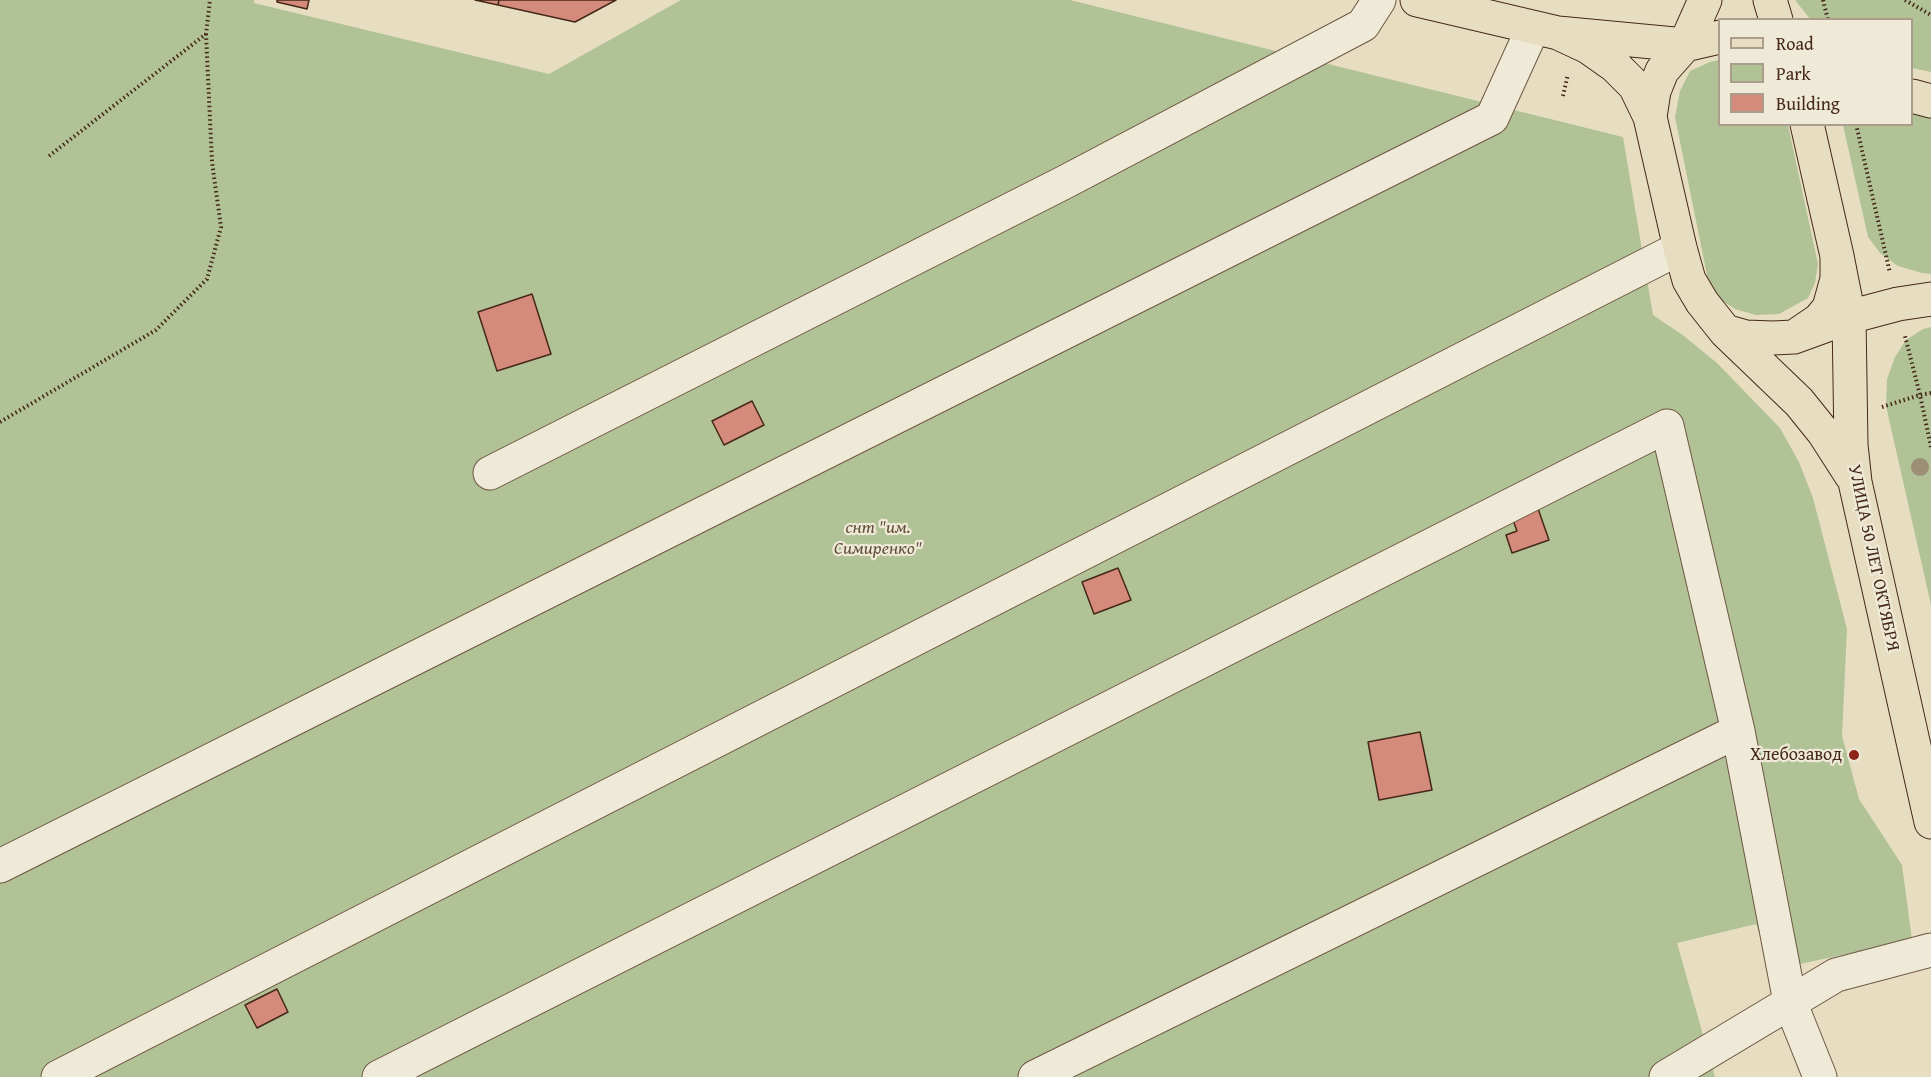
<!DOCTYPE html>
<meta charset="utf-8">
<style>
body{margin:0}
#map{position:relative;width:1931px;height:1077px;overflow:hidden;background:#e7dec1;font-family:"Gentium Book Plus",serif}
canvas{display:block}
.legend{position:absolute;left:1718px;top:18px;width:195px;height:108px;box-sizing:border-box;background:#efead7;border:2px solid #ab9c8b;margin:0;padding:8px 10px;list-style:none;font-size:18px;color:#452819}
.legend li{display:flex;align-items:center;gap:12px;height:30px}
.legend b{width:30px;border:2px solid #ab9c8b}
</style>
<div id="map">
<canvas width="1931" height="1077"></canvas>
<ul class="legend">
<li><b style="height:8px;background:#e7dec1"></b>Road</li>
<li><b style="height:16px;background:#b1c297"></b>Park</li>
<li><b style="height:16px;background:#d58b7b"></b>Building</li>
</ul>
</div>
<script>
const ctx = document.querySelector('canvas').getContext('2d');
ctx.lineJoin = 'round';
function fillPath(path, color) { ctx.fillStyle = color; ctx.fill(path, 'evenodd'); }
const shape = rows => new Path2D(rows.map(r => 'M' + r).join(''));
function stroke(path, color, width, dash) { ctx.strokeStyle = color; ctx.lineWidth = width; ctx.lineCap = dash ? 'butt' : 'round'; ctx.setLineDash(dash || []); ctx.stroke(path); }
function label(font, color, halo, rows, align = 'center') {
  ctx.font = font + ' "Gentium Book Plus",serif'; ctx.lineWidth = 4.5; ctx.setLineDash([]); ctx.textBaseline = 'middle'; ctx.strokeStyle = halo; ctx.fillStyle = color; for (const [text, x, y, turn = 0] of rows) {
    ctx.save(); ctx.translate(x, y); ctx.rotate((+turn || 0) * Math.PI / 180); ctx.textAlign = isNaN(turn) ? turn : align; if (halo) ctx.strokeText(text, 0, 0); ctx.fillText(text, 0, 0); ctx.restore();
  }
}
fillPath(shape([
 [0,0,254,0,254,3,549,74,681,0,1070,0,1623,137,1653,315,1684,336,1717,363,1780,428,1799,462,1813,498,1847,629,1842,736,1859,799,1902,865,1912,940,1772,970,1756,924,1677,943,1715,1077,0,1077],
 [1795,0,1931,0,1931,72,1912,68,1912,20,1810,19],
 [1719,60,1720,124,1788,125,1818,264,1815,283,1808,298,1779,314,1756,315,1735,309,1718,298,1708,280,1675,117,1680,91,1690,71,1710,62],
 [1912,107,1931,112,1931,274,1922,273,1898,266,1880,253,1868,237,1843,125,1912,124],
 [1931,327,1931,605,1886,406,1887,379,1895,357,1906,340,1923,329]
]), '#b1c297');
const building = shape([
 [277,0,309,0,307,9,277,2,277,0],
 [475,0,499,0,498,5,475,0],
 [499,0,616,0,575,22,498,5,499,0],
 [532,294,551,354,497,371,478,312,532,294],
 [752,401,764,425,724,445,712,421,752,401],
 [1536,503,1549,540,1512,553,1506,535,1517,531,1510,512,1536,503],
 [1118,568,1131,600,1094,614,1082,582,1118,568],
 [1420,732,1432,790,1379,800,1368,742,1420,732],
 [277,989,288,1012,257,1028,245,1005,277,989]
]);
fillPath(building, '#d58b7b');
stroke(building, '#452819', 1.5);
const minor = shape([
 [490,473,1065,182,1363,25,1379,0],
 [0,866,1492,118,1533,28],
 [58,1077,1680,248],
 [379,1077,1667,426,1738,731,1790,1002,1820,1077],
 [1035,1077,1738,731],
 [1666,1077,1836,975,1931,950]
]);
const major = shape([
 [1417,0,1558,33,1685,45,1720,37],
 [1770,0,1776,20],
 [1558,33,1588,47,1615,66,1635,86,1650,117,1680,248,1689,280,1702,302,1725,331,1799,402,1824,433,1851,475],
 [1912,96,1931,101],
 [1650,117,1654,91,1662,71,1685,45,1705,0],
 [1837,256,1849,317,1851,445,1855,482,1931,822],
 [1725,331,1746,337,1773,338,1794,337,1849,317,1898,304,1931,299],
 [1794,337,1819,320,1829,308,1837,279,1837,256,1807,124]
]);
stroke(minor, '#6e5643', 35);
stroke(major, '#452819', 35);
stroke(shape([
 [1823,0,1828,20],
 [1905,0,1931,15],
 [1563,96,1568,74],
 [1856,124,1890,273],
 [49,156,206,34,210,0],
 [1931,393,1920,395,1931,447],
 [1882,407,1920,395,1905,336],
 [0,422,156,330,207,279,221,227,212,162,206,34]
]), '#452819', 4, [1.5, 3]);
stroke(minor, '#efead7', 33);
stroke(major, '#e7dec1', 33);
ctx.fillStyle = '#9d8f76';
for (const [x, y] of [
 [1920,467]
]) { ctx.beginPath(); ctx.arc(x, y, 9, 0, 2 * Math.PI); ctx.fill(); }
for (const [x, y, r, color] of [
 [1854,755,6,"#8f2418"]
]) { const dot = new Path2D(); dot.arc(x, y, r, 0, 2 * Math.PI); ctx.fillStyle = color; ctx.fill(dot); stroke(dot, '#efead7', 2); }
label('italic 18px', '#604e38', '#efead7', [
 ["снт \"им.",878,528],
 ["Симиренко\"",878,549]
]);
label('18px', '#452819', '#efead7', [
 ["УЛИЦА 50 ЛЕТ ОКТЯБРЯ",1873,558,78]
]);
label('18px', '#452819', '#efead7', [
 ["Хлебозавод",1842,755]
], 'right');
</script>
